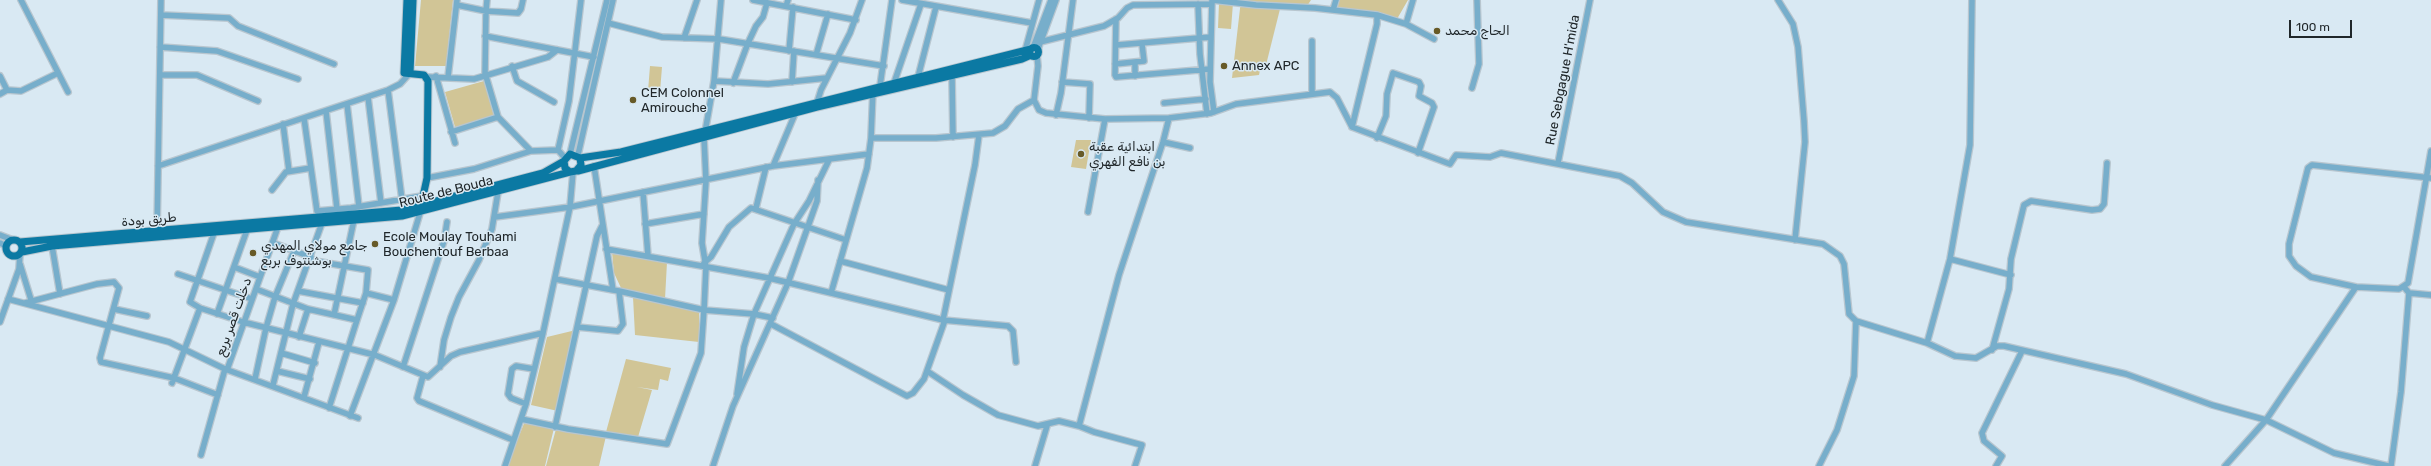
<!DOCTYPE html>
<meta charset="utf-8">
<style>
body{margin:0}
#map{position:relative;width:2431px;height:466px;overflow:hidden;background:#d9e9f3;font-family:Rubik,sans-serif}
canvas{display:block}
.scale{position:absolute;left:2289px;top:20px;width:63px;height:18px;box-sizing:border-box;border:2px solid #20272a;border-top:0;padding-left:5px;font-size:12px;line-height:14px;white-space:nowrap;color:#20272a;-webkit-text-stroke:3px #d9e9f3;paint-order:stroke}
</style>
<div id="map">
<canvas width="2431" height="466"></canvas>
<div class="scale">100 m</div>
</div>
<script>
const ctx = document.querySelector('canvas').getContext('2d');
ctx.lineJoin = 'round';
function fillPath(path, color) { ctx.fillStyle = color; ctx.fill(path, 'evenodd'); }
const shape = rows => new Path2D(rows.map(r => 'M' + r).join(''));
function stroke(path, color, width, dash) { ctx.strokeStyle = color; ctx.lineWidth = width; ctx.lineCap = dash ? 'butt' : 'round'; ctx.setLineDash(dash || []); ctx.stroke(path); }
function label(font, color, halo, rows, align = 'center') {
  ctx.font = font + ' Rubik,"Noto Sans Arabic",sans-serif'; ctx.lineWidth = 3; ctx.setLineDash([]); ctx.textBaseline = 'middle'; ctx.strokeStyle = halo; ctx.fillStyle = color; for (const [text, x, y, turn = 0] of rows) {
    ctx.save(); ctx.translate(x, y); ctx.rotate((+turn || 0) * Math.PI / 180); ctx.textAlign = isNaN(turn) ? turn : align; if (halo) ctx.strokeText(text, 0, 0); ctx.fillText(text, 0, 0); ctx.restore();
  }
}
fillPath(shape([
 [421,0,453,0,446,66,415,66],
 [1241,0,1311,0,1307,6,1280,9,1266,65,1261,65,1259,75,1232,78],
 [1337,0,1408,0,1397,19,1336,8],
 [1219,3,1233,3,1231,29,1218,28],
 [650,66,662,67,660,92,648,91],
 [484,81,494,116,455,127,445,92],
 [1076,140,1091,140,1086,169,1071,167],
 [612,252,667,262,665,299,622,290,614,273],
 [633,297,699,311,699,342,635,335],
 [576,330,558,411,531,405,547,337],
 [626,359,671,368,668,381,660,379,658,390,637,387,652,390,638,437,606,432],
 [525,421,554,428,545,466,507,466],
 [556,429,606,436,599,466,546,466]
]), '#d1c596');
const minor = shape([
 [21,0,68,92],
 [753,0,856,20],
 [902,0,1032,23],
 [1212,0,1256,5,1315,8,1377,15,1406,24,1434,39],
 [1778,0,1793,24,1798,47,1804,121,1805,142,1795,240],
 [1212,1,1210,82,1214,112],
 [1198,4,1200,54,1207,114],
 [457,5,486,11,487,0],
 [786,6,788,0],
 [1333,10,1336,0],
 [161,15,229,18,238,26,334,64],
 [1116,19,1115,75,1116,77,1210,69],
 [608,23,662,37,719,39,884,66],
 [1406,24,1413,0],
 [485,36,594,57],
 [684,38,697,0],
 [1312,41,1312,94],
 [1040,42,1104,26,1118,18,1127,8,1133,5,1212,4],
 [1117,45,1211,37],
 [160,47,217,51,298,79],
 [1033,48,1051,0],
 [1038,49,1056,0],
 [789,51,793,7],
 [1025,51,1039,0],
 [816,55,828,14],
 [1037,55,1038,66,1034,100,1039,110,1046,113,1105,119,1169,118,1211,113,1236,104,1330,92,1337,98,1352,127,1450,164,1456,155,1490,157,1501,153,1620,176,1632,183,1663,212,1686,222,1823,244,1840,256,1844,264,1849,314,1856,321,1927,343,1955,356,1976,358,1997,346,2004,346,2126,374,2212,405,2266,420,2334,453,2388,466],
 [1135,62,1135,76],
 [1115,64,1144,61,1142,44],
 [512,66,517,81,554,102],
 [160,75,197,75,258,101],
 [0,76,7,90],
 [436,76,455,143],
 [952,76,953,137],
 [427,77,474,79,548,57,557,50],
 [448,77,457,0],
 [918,77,936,7],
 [714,81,768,84,827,78],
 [792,82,794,51],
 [1062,82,1090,84,1089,118],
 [733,83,748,43,756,26,763,17,767,3],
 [894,83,921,4],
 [880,86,892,0],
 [1472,88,1479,64,1477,0],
 [388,90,402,200],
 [0,94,7,90,21,91,58,73],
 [368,97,381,203],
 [1164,103,1206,99],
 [347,104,359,207],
 [816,106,821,90,850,33,862,0],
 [326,111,337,209],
 [1056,115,1061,93,1073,0],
 [498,117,531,151,558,150,565,158],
 [304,118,317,211,351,208,422,196],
 [283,124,289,171],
 [1352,127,1377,24,1377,15],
 [451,132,498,117,485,73,486,11,518,13,521,9,523,0],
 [871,138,936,138,993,133,1005,126,1018,109,1034,100],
 [1377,138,1386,116,1387,94,1393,73,1419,82,1421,86,1419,96,1432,103,1434,107,1418,153],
 [1163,142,1190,148],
 [558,150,569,101,581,0],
 [570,154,607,0],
 [578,155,613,0],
 [1558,163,1590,0],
 [158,166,388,90,400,84,410,73],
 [773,166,795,114],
 [427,178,474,169,531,151],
 [272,190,286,172,311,168],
 [643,192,648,256],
 [756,208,766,167],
 [1088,212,1105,119],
 [495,217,570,207,773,166,869,154],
 [645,224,704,214],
 [157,232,161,0],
 [214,233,190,302,200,308,243,322,375,355,428,377,451,356,460,352,543,333],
 [0,235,13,240],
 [0,243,6,246],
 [273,243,311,257],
 [52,246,60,294],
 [606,249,769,278,943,320,1008,326,1013,331,1016,362],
 [1950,259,2011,275],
 [309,260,368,270,366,293,357,320],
 [840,261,949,290],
 [704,263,711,257,729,227,751,208,846,240],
 [20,264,32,303],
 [234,267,260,277],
 [178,274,252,299],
 [555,279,613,290],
 [2356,287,2311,277,2296,266,2289,256,2289,244,2308,168,2312,165,2431,178],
 [2404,287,2409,293,2431,295],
 [256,289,308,309,357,320,329,408],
 [298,291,363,303],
 [619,291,704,310,706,267,702,243,706,181,704,138,714,81,721,0],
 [366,293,394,300],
 [831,293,867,168,871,138,873,90],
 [8,299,169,342,225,369,358,418],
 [25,303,97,284,114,282,119,288,100,358,101,362,174,378,218,395],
 [114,309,147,316],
 [217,314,247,230],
 [334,315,354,220],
 [943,320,975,165,979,135],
 [0,322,19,269,20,254],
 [771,324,907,396,913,393,924,379,945,320],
 [577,327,618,331,623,324,619,291,613,290,594,166],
 [299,337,308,309],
 [1927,343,1950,259,1970,145,1972,0],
 [1992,350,2009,289,2011,259,2024,205,2031,201,2092,210,2100,209,2104,204,2107,163],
 [281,353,315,363],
 [403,367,444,241,447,222],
 [440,367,444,340,451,317,459,297,479,260,492,229,498,192],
 [227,370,278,227],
 [277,371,310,379],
 [927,371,963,395,998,415,1038,426,1059,421,1079,426,1119,275,1163,142,1169,118],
 [423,376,417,398,419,401,513,440],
 [255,379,266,328,275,297,294,251],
 [172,383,200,308],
 [273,385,293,304,322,223],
 [737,394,744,347,754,314,794,224,809,201,829,160],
 [304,397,319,342],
 [526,404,511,398,508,394,512,369,516,366,534,369],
 [350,416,394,300,420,213],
 [521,419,568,429,667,444,701,353,704,310,754,314,773,318],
 [1079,426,1094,432,1142,445,1135,466],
 [555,427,597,236,602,226],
 [201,455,225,369],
 [505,466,526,404,543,333,570,207,573,172],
 [713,466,733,406,788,283,817,201,818,180],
 [1035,466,1047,426],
 [1819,466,1837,430,1854,376,1856,321],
 [1996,466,2002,456,1984,441,1982,433,2022,351],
 [2225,466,2266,420,2356,287,2399,289,2408,283,2431,151],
 [2391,466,2401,392,2409,293]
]);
const major = shape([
 [407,0,404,73,424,75,428,81,427,178,420,210],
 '1029.5 52a4.5 4.5 0 1 1 9 0a4.5 4.5 0 1 1-9 0Z',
 [410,73,413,0],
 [580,158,581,165,576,171,570,172,565,168,564,161,570,154,580,158,621,152,1031,49],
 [578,171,817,107,1022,59,1031,55],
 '6 248a8 8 0 1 1 16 0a8 8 0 1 1-16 0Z',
 [20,242,402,210,543,173,564,161],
 [22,252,52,246,402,216,570,172]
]);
stroke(minor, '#b8c6cf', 8);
stroke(major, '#b8c6cf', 9);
stroke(minor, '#77aecb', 5.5);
stroke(major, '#0b79a3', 7);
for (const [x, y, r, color] of [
 [1437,31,4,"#675a27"],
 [1224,66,4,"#675a27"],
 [633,100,4,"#675a27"],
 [1081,154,4,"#675a27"],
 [375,244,4,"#675a27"],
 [253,253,4,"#675a27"]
]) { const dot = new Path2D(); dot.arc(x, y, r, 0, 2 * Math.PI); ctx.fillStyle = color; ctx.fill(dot); stroke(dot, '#d9e9f3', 1.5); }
label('13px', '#20272a', '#d9e9f3', [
 ["الحاج محمد",1445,31],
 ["Annex APC",1232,66],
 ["CEM Colonnel",641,93],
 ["Amirouche",641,108],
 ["ابتدائية عقبة",1089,147],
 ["بن نافع الفهري",1089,162],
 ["Ecole Moulay Touhami",383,237],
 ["Bouchentouf Berbaa",383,252],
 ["جامع مولاي المهدي",261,246],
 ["بوشنتوف بربع",261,261]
], 'left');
label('13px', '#20272a', '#d9e9f3', [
 ["Rue Sebgague H'mida",1563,80,-79],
 ["Route de Bouda",446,192,-14],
 ["طريق بودة",149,220,-5],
 ["دخلت قصر بربع",234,317,-70]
]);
</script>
